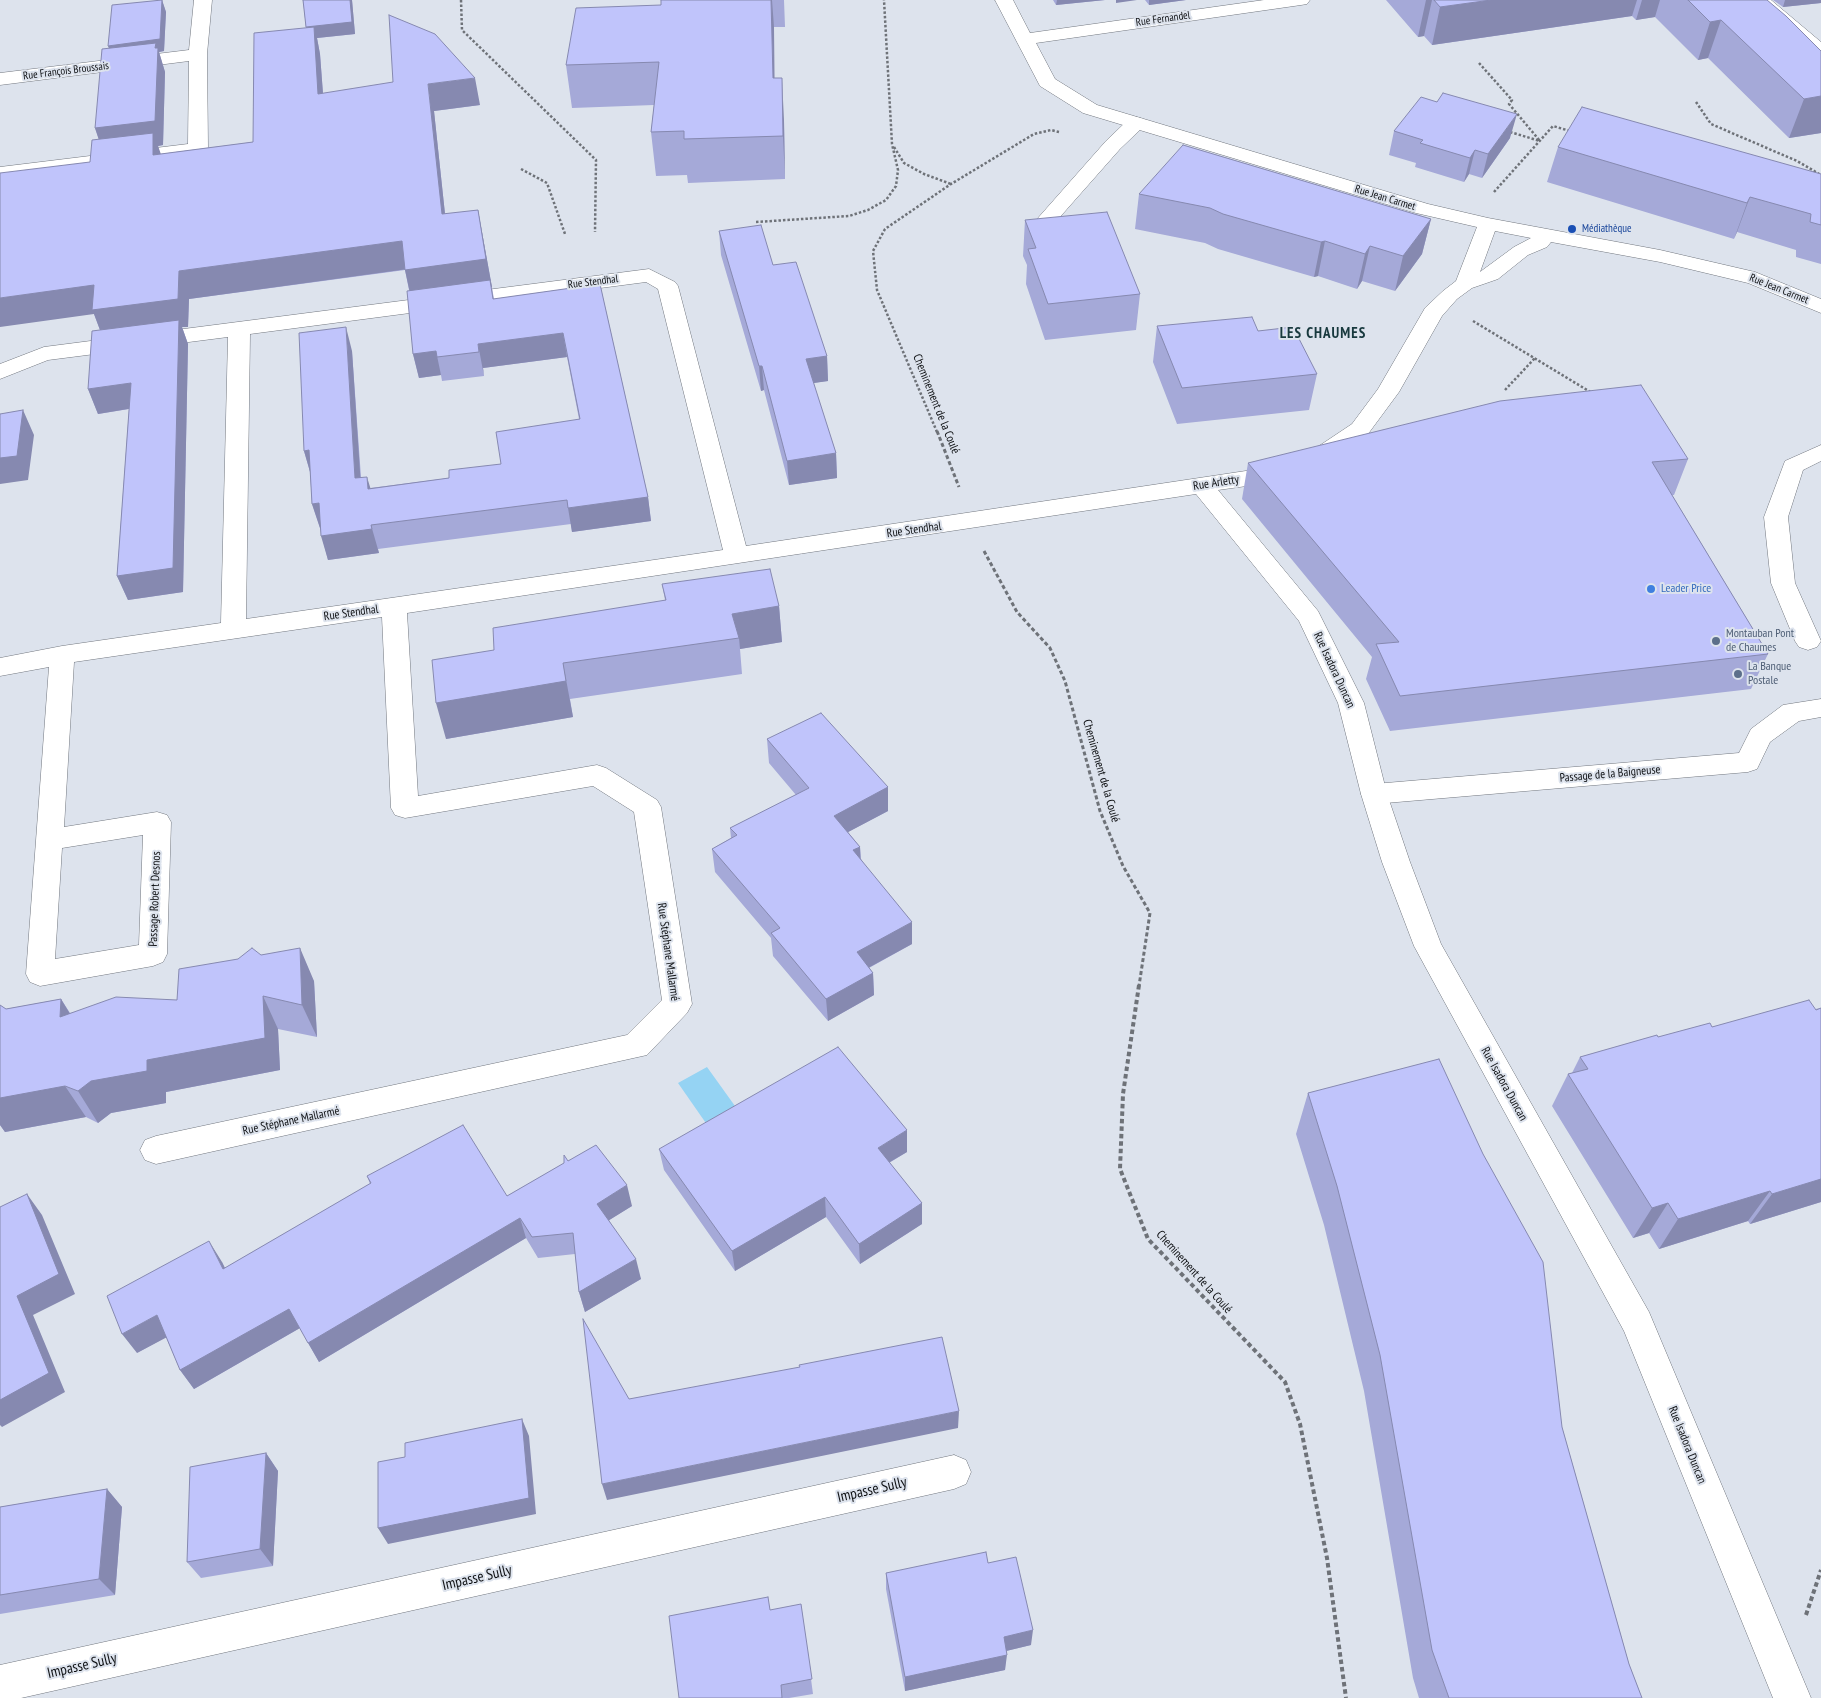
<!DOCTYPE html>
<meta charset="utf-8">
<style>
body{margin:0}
canvas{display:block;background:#dde3ed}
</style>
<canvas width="1821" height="1698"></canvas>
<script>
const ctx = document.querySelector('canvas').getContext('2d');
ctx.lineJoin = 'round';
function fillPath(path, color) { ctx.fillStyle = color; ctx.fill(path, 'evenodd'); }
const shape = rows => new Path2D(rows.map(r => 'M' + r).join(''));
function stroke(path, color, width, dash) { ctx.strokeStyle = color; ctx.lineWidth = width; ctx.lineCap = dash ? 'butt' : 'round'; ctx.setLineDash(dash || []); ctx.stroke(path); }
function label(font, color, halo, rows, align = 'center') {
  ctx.font = font + ' "PT Sans Narrow",sans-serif'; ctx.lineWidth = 4; ctx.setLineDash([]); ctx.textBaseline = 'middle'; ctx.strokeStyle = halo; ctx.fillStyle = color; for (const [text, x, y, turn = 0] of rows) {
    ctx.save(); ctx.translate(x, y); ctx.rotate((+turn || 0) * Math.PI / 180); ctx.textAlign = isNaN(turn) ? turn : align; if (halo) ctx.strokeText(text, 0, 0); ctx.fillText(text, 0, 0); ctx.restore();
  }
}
fillPath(shape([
 [707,1067,740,1113,710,1129,678,1083]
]), '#95d3f3');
const service = shape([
 [1136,117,1143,119,1146,123,1143,127,1120,149,1052,226,1045,228,1038,226,1035,222,1038,218,1106,141,1129,119,1136,117],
 [1821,445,1821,461,1803,470,1788,517,1795,583,1821,641,1817,647,1808,650,1799,647,1795,641,1771,583,1764,517,1785,461,1821,445],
 [1821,699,1821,717,1799,721,1770,742,1757,769,1748,772,1374,804,1365,801,1361,794,1365,787,1374,784,1739,753,1751,729,1783,705,1821,699]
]);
const minor = shape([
 [194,0,212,0,207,54,208,149,205,153,0,179,0,167,188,144,189,61,0,85,0,73,189,50,194,0],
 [995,0,1013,0,1030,33,1264,0,1310,0,1307,4,1301,5,1036,43,1055,79,1097,105,1428,204,1488,218,1660,250,1755,272,1821,299,1821,313,1748,283,1660,262,1551,242,1547,247,1528,255,1498,279,1472,288,1457,299,1442,316,1399,392,1368,434,1323,464,1261,484,1218,490,1318,611,1364,703,1387,794,1410,862,1441,944,1649,1312,1811,1698,1773,1698,1624,1331,1414,946,1382,862,1361,794,1338,703,1299,621,1196,494,407,613,418,796,597,765,606,768,657,800,661,807,692,1004,687,1013,647,1055,156,1164,145,1160,140,1150,145,1140,156,1136,627,1035,662,1000,634,812,593,786,405,818,395,815,391,808,382,617,74,662,64,827,157,812,167,815,171,822,167,954,163,962,153,966,40,986,30,982,26,974,49,667,0,676,0,658,62,646,221,623,228,337,48,360,0,379,0,364,44,347,649,269,675,282,678,286,746,546,1259,469,1307,454,1352,424,1378,389,1425,308,1443,291,1456,281,1477,227,1416,213,1083,113,1040,86,995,0],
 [1495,231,1531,238,1514,247,1480,272,1495,231],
 [646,282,658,289,723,550,246,619,250,334,646,282],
 [143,835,139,945,55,959,62,848,143,835],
 [1752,0,1771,0,1821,42,1821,55,1801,46,1752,0],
 [954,1455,966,1460,971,1472,966,1484,954,1489,21,1698,0,1698,0,1665,954,1455]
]);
stroke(service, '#72777f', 1);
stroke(minor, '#72777f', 1);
stroke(shape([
 [461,0,462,30,596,160,595,232],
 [1479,63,1512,100,1509,104,1540,141],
 [1696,102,1711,124,1797,161,1821,175],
 [1510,132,1540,141],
 [894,147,904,163,924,174,951,184],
 [521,169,547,183,565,234],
 [1494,192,1553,126,1570,131],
 [756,222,849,216,868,210,886,200,896,186,898,170,892,144,884,0],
 [1473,321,1592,393],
 [1505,390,1535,358],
 [937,432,877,290,873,251,885,229,951,184,1034,134,1051,130,1059,132]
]), '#6e7278', 2.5, [2.5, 2]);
stroke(shape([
 [937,431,959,487],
 [984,551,1017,612,1050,648,1065,681,1100,811,1123,866,1150,913,1139,986]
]), '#6e7278', 3, [4, 2.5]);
stroke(shape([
 [1139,985,1123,1094,1120,1169,1148,1239,1285,1382,1300,1424,1327,1558,1346,1698],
 [1806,1615,1821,1570]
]), '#6e7278', 4, [4.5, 3]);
fillPath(service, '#fff');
fillPath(minor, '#fff');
fillPath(shape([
 [162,0,166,12,164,51,159,52,165,72,163,145,158,146,160,154,253,142,306,28,303,0,352,0,355,34,317,38,320,54,323,93,480,105,434,111,445,214,478,210,494,299,600,284,648,497,651,521,572,532,571,524,378,549,379,553,328,560,320,528,312,504,310,472,304,451,352,351,361,477,370,488,449,478,501,464,579,419,567,357,483,368,484,376,442,381,441,375,419,378,413,354,409,290,405,270,189,299,188,327,182,327,188,344,183,592,128,600,117,576,129,409,98,414,88,389,100,330,94,314,90,162,99,140,95,128,109,48],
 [661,0,784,0,785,27,774,27,774,78,784,121,785,179,688,183,687,175,656,176,651,132,654,105,572,108,566,65,661,5],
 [1053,0,1105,0,1056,5],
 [1145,0,1186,0,1149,5],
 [1386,0,1767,0,1821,51,1821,133,1789,138,1708,58,1698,60,1655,17,1636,20,1632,16,1432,45,1424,36,1418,37],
 [1773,0,1821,0,1821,3,1783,7],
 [1394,131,1510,138,1482,178,1469,174,1464,182,1415,167,1416,163,1389,155],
 [1558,147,1821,174,1821,264,1796,257,1796,250,1737,232,1734,239,1547,182],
 [1139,194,1431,219,1422,254,1395,291,1362,281,1357,289,1318,276,1314,277,1218,249,1205,243,1135,229],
 [1025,220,1140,294,1136,330,1045,340,1026,284,1027,265,1023,256],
 [719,231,773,265,827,356,828,381,813,383,836,453,837,478,789,485,764,390,761,391,721,255],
 [1157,326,1258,331,1317,374,1309,410,1177,424,1153,362],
 [1688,459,1674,495,1672,495,1768,654,1751,689,1390,731,1366,679,1372,657,1242,499,1248,463],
 [662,584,779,606,782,642,740,649,742,674,570,699,573,717,446,739,494,650,665,600],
 [767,739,888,787,888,811,848,832,860,847,861,859,912,944,869,968,873,973,874,995,828,1021,773,956,771,938,715,872,712,849,731,838,730,828,796,795,769,763],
 [261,955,314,981,317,1037,278,1029,280,1070,166,1092,166,1103,111,1113,98,1123,86,1117,5,1132,0,1125,0,1005,6,1009,61,999,70,1013,177,1000],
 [1821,1008,1821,1202,1750,1224,1748,1221,1659,1249,1649,1233,1633,1238,1552,1106,1568,1074,1572,1073,1580,1057,1658,1037,1712,1027],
 [1308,1093,1562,1427,1629,1664,1642,1698,1419,1698,1413,1678,1364,1391,1324,1225,1296,1134],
 [659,1149,907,1152,889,1163,922,1203,922,1224,860,1264,826,1217,735,1271,664,1170],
 [568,1161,632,1206,609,1220,641,1279,585,1312,579,1292,575,1254,538,1258,526,1238,319,1362,300,1328,194,1389,180,1370,166,1337,137,1353,222,1262,225,1268,370,1184,367,1176,507,1196],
 [266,1453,278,1471,273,1566,201,1578,187,1562],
 [107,1489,122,1507,115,1595,0,1614,0,1507],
 [988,1563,1031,1645,1006,1651,1005,1670,905,1691,886,1589,886,1573],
 [801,1604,813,1694,789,1698,679,1698]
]), '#a5a9d8');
fillPath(shape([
 [162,0,166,12,164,51,159,52,165,72,163,145,158,146,163,160,103,152,95,128,112,57,108,46],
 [350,0,352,0,355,34,317,38,320,54,325,121,318,94,306,27],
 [771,0,772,0,774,27,775,121,773,78],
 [1057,0,1105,0,1056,5],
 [1116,0,1137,0,1116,3],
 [1149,0,1186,0,1149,5],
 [1426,0,1432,0,1424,36,1418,37],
 [1491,0,1637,0,1632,16,1432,45,1440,7],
 [1642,0,1660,0,1655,17,1636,20],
 [1785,0,1821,0,1821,3,1783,7],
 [1721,20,1708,58,1698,60,1710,22],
 [475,78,480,105,434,111,448,242,442,214,428,84],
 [782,78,784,121,785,179,783,136],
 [1821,96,1821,133,1789,138,1804,99],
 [1517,114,1510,138,1482,178,1488,154],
 [1475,150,1469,174,1464,182,1470,158],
 [1750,197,1737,232,1734,239,1747,203],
 [478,210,492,287,411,298,405,270],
 [1431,219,1422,254,1395,291,1403,256],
 [402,241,408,269,189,299,188,327,182,327,188,344,183,592,128,600,117,576,179,328,103,338,94,314,0,327,0,298,179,271],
 [1325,241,1318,276,1314,277,1321,242],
 [1370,246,1362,281,1357,289,1365,254],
 [346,327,352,351,362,502,355,478],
 [563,333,567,357,483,368,484,376,478,344],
 [436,351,441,375,419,378,413,354],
 [827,356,828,381,807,384,806,359],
 [759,366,762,366,764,390,761,391],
 [131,383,140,407,98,414,88,389],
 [23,410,34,435,28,480,0,484,0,458],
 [309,450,311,475,304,451],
 [836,453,837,478,789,485,787,461],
 [367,477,374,500,368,489],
 [648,497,651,521,572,532,568,508],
 [319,503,326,527,320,528,312,504],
 [371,525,379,553,328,560,321,536],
 [779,606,782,642,740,649,739,638,732,614],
 [563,663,573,717,446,739,436,703],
 [888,787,888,811,835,839,834,816],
 [860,847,861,870,853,850],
 [912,922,912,944,857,974,857,952],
 [300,948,314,981,317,1037,302,1005],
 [873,973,874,995,828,1021,826,999],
 [263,996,278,1029,280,1070,166,1092,166,1103,111,1113,98,1123,78,1091,91,1081,147,1060],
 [61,999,81,1032,60,1017],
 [65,1086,86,1117,5,1132,0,1125,0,1087],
 [907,1130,907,1152,878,1169,878,1148],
 [1821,1179,1821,1202,1750,1224,1772,1194],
 [627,1185,632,1206,603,1224,597,1204],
 [1770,1191,1748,1221,1659,1249,1678,1219],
 [27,1194,42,1215,75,1294,33,1315,65,1392,2,1427,0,1425,0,1400],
 [825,1197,826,1217,735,1271,732,1251],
 [922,1203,922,1224,860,1264,859,1244],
 [1668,1203,1649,1233,1633,1238,1652,1208],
 [520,1218,526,1238,319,1362,308,1343],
 [209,1241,222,1262,235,1289,223,1269],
 [636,1259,641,1279,585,1312,579,1292],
 [289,1309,300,1328,194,1389,180,1370],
 [157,1315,171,1335,137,1353,122,1334],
 [959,1411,958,1428,607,1500,602,1484],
 [522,1419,529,1436,536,1514,388,1544,378,1528],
 [266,1453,278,1471,273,1566,260,1549],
 [107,1489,122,1507,115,1595,99,1579],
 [1033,1630,1031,1645,1002,1652,1004,1637],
 [1007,1655,1005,1670,905,1691,905,1677]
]), '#8689b0');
const building = shape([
 [162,0,160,39,108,46,112,5,162,0],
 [303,0,350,0,352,22,306,27,303,0],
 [661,0,771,0,773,78,782,78,783,136,684,139,684,131,651,132,659,62,566,65,576,8,661,5,661,0],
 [1434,0,1491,0,1440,7,1434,0],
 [1688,0,1767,0,1786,16,1821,51,1821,96,1804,99,1721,20,1710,22,1688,0],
 [389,15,435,34,475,78,428,84,442,214,478,210,486,259,405,270,402,241,179,271,178,299,92,310,94,285,0,298,0,173,90,162,92,140,153,133,153,155,253,142,254,33,314,27,318,94,393,82,389,15],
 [156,43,155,48,158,48,155,121,95,128,102,49,156,43],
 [1443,93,1517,114,1488,154,1475,150,1470,158,1420,143,1423,140,1394,131,1421,97,1437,102,1443,93],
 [1582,107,1821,174,1821,225,1810,222,1811,214,1750,197,1747,203,1558,147,1582,107],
 [1183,145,1431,219,1403,256,1370,246,1365,254,1325,241,1321,242,1223,214,1210,208,1139,194,1183,145],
 [1107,212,1140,294,1048,304,1028,249,1036,248,1025,220,1107,212],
 [761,225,773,265,796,262,827,356,806,359,836,453,787,461,762,366,759,366,719,231,761,225],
 [490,280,493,299,600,284,648,497,568,508,567,500,371,525,372,529,321,536,319,503,312,504,309,450,304,451,299,333,346,327,355,478,367,477,368,489,449,478,449,470,501,464,496,432,580,419,563,333,478,344,479,352,437,357,436,351,413,354,407,291,490,280],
 [1252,317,1258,331,1293,327,1317,374,1182,388,1157,326,1252,317],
 [179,320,173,568,117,576,131,383,88,389,92,331,179,320],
 [1641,385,1688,459,1652,462,1768,654,1400,696,1376,644,1399,642,1248,463,1500,401,1641,385],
 [23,410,17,456,0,458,0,414,23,410],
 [770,569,779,606,732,614,739,638,563,663,566,681,436,703,432,660,494,650,493,628,666,600,662,584,770,569],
 [821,713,888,787,834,816,860,847,853,850,912,922,857,952,873,973,826,999,771,933,780,928,712,849,737,835,730,828,809,788,767,739,821,713],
 [252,948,261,955,300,948,302,1005,263,996,265,1038,147,1060,147,1071,91,1081,78,1091,65,1086,0,1098,0,1005,6,1009,61,999,60,1017,116,997,177,1000,179,969,238,959,252,948],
 [1809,1000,1816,1010,1821,1008,1821,1179,1772,1194,1770,1191,1678,1219,1668,1203,1652,1208,1568,1074,1588,1069,1580,1057,1657,1035,1658,1037,1710,1023,1712,1027,1809,1000],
 [838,1047,907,1130,878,1148,922,1203,859,1244,825,1197,732,1251,659,1149,838,1047],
 [1439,1059,1483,1154,1543,1262,1562,1427,1629,1664,1642,1698,1449,1698,1432,1650,1380,1355,1337,1186,1308,1093,1439,1059],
 [463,1125,507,1196,564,1163,564,1155,568,1161,596,1145,627,1185,597,1204,636,1259,579,1292,573,1233,532,1237,520,1218,308,1343,289,1309,180,1370,157,1315,122,1334,107,1296,209,1241,223,1269,371,1183,367,1176,463,1125],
 [27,1194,59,1274,17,1296,49,1373,0,1400,0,1207,27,1194],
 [583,1319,629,1399,800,1367,799,1365,942,1337,959,1411,602,1484,583,1319],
 [522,1419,529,1498,378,1528,378,1462,405,1457,405,1443,522,1419],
 [266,1453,260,1549,187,1562,190,1467,266,1453],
 [107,1489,99,1579,0,1595,0,1507,107,1489],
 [986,1552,988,1563,1016,1557,1033,1630,1004,1637,1007,1655,905,1677,886,1573,986,1552],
 [768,1597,770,1610,801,1604,812,1679,781,1685,782,1698,679,1698,669,1616,768,1597]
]);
fillPath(building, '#c0c4fb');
stroke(building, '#8689b0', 1);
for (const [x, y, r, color] of [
 [1572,229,5,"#1a4fb4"],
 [1651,589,5,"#3f7fe0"],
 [1716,641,5,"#5c6f8a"],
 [1738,674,5,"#5c6f8a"]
]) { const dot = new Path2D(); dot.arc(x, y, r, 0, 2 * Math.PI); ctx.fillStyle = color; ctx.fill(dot); stroke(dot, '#dde3ed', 2); }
label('11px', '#0e1013', '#dde3ed', [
 ["Rue Fernandel",1163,19,-8],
 ["Rue François Broussais",66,71,-7],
 ["Rue Jean Carmet",1385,198,17],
 ["Rue Stendhal",593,282,-7],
 ["Rue Jean Carmet",1779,289,22]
]);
label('11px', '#164399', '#dde3ed', [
 ["Médiathèque",1582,229]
], 'left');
label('12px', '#0e1013', '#dde3ed', [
 ["Cheminement de la Coulé",936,404,68],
 ["Rue Arletty",1216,483,-9],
 ["Rue Stendhal",914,530,-8],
 ["Rue Stendhal",351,613,-8],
 ["Rue Isadora Duncan",1334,670,65],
 ["Cheminement de la Coulé",1101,771,74],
 ["Passage de la Baigneuse",1610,774,-5],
 ["Passage Robert Desnos",155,899,-88],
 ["Rue Stéphane Mallarmé",668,952,82],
 ["Rue Isadora Duncan",1504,1084,61],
 ["Rue Stéphane Mallarmé",291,1121,-12],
 ["Cheminement de la Coulé",1194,1272,48],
 ["Rue Isadora Duncan",1687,1445,68]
]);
label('12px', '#366cbe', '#dde3ed', [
 ["Leader Price",1661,589]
], 'left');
label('12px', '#4e5e75', '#dde3ed', [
 ["Montauban Pont",1726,634],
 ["de Chaumes",1726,648],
 ["La Banque",1748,667],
 ["Postale",1748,681]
], 'left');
ctx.letterSpacing = '1px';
label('bold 15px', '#18393e', '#dde3ed', [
 ["LES CHAUMES",1323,334]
]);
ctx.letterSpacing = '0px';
label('15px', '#0e1013', '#dde3ed', [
 ["Impasse Sully",872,1490,-13],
 ["Impasse Sully",477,1578,-13],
 ["Impasse Sully",82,1666,-13]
]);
</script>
